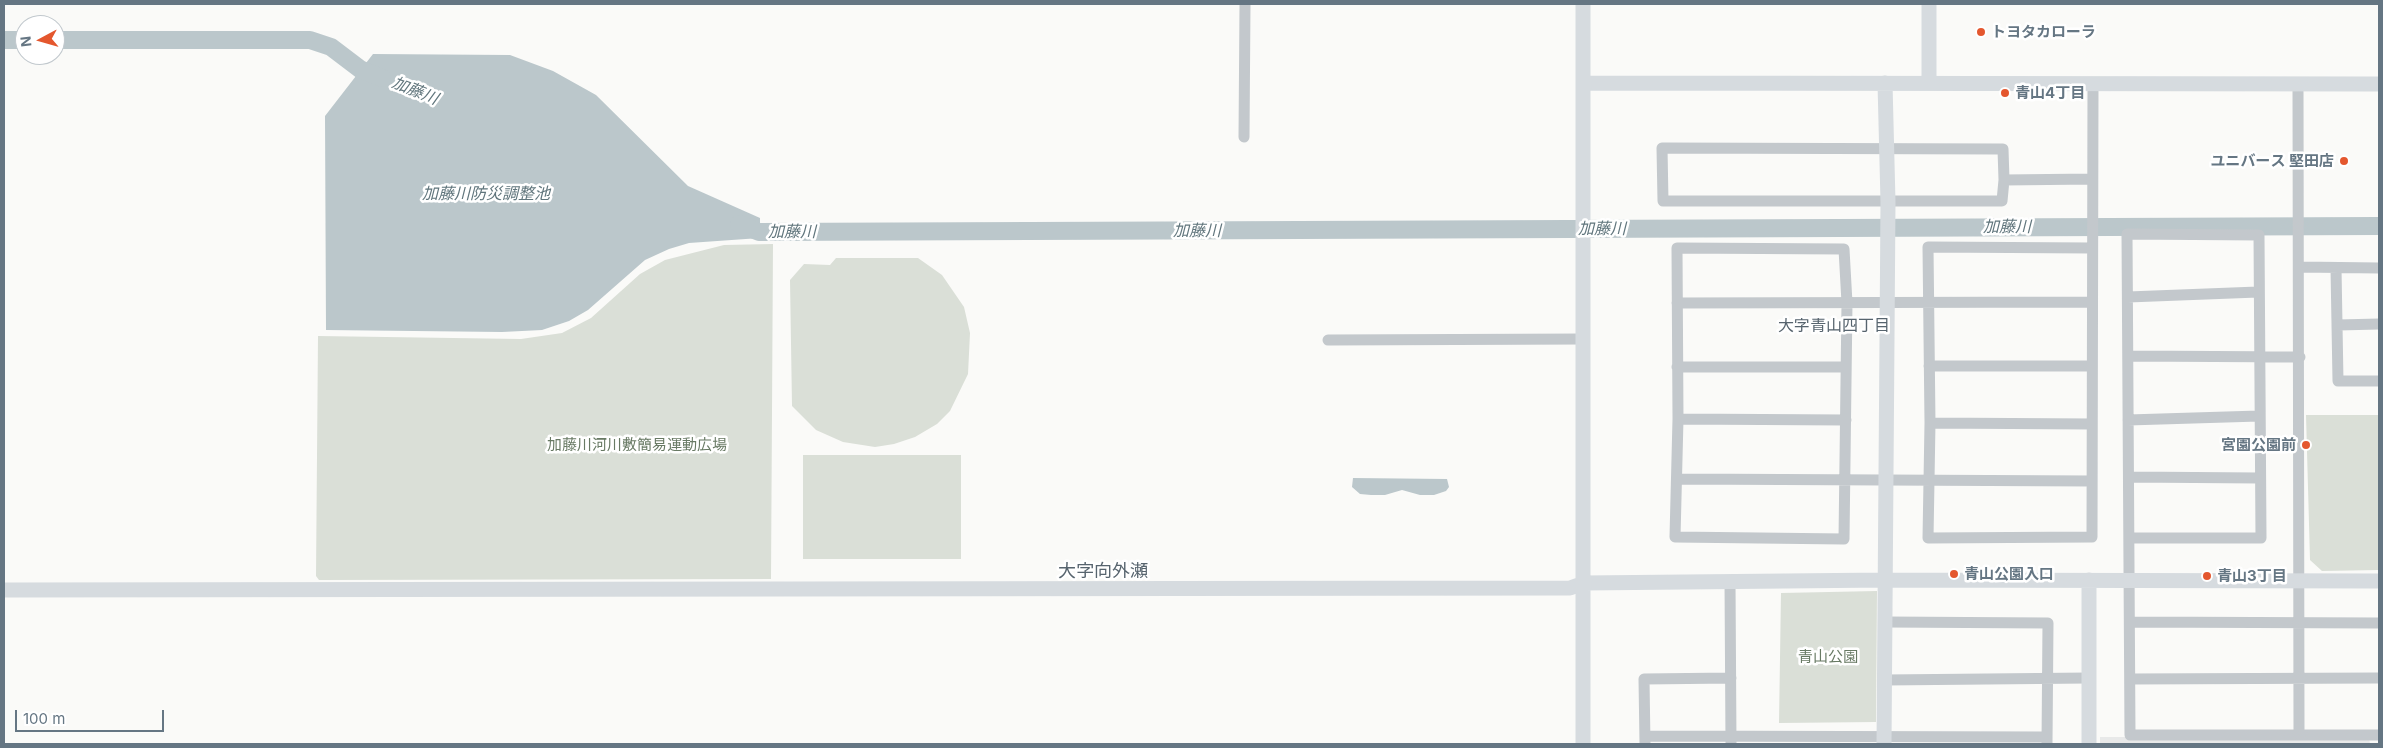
<!DOCTYPE html>
<meta charset="utf-8">
<style>
body{margin:0}
#map{position:relative;width:2383px;height:748px;overflow:hidden;background:#fafaf8;font-family:Inter,sans-serif}
canvas{display:block}
.frame{position:absolute;inset:0;border:5px solid #657683;pointer-events:none}
.north{position:absolute;left:15px;top:15px;width:50px;height:50px;box-sizing:border-box;background:#fff;border:1px solid #c1c8cd;border-radius:50%;rotate:264deg;font-size:14px;font-weight:700;line-height:20px;text-align:center;color:#657683}
.north::after{content:'';display:block;margin:auto;width:18px;height:22px;background:#e4572e;clip-path:polygon(50% 0,100% 100%,50% 72%,0 100%)}
.scale{position:absolute;left:15px;top:710px;width:149px;height:22px;box-sizing:border-box;border:2px solid #657683;border-top:0;padding-left:6px;font-size:15px;line-height:18px;white-space:nowrap;color:#657683;-webkit-text-stroke:4px #fff;paint-order:stroke}
</style>
<div id="map">
<canvas width="2383" height="748"></canvas>
<div class="frame"></div>
<div class="north">N</div>
<div class="scale">100 m</div>
</div>
<script>
const ctx = document.querySelector('canvas').getContext('2d');
ctx.lineJoin = 'round';
function fillPath(path, color) { ctx.fillStyle = color; ctx.fill(path, 'evenodd'); }
const shape = rows => new Path2D(rows.map(r => 'M' + r).join(''));
function stroke(path, color, width, dash) { ctx.strokeStyle = color; ctx.lineWidth = width; ctx.lineCap = dash ? 'butt' : 'round'; ctx.setLineDash(dash || []); ctx.stroke(path); }
function label(font, color, halo, rows, align = 'center') {
  ctx.font = font + ' Inter,"Noto Sans JP",sans-serif'; ctx.lineWidth = 5; ctx.setLineDash([]); ctx.textBaseline = 'middle'; ctx.strokeStyle = halo; ctx.fillStyle = color; for (const [text, x, y, turn = 0] of rows) {
    ctx.save(); ctx.translate(x, y); ctx.rotate((+turn || 0) * Math.PI / 180); ctx.textAlign = isNaN(turn) ? turn : align; if (halo) ctx.strokeText(text, 0, 0); ctx.fillText(text, 0, 0); ctx.restore();
  }
}
fillPath(shape([
 [2100,737,2369,737,2370,744,2100,744]
]), '#e8e9e9');
fillPath(shape([
 [773,244,771,579,319,580,316,576,318,336,521,339,562,333,591,318,640,274,665,260,724,245],
 [836,258,918,258,942,275,964,307,970,333,968,374,950,411,937,424,915,437,894,444,875,447,843,442,816,430,792,406,790,280,804,264,830,265],
 [2306,415,2379,415,2379,570,2322,571,2310,560],
 [803,455,961,455,961,559,803,559],
 [1877,591,1876,722,1779,723,1781,593]
]), '#dadfd7');
fillPath(shape([
 [373,54,510,55,553,71,596,95,688,186,760,218,760,238,689,243,669,249,645,260,588,310,569,321,542,330,502,332,326,330,325,116],
 [1353,478,1447,479,1449,487,1446,491,1434,495,1420,495,1402,490,1385,495,1371,495,1360,494,1352,487]
]), '#bbc7cb');
stroke(shape([
 [4,40,25,40],
 [55,40,310,40,331,47,360,69,382,78],
 [739,224,759,232,2379,226]
]), '#bbc7cb', 18);
stroke(shape([
 [2298,83,2299,734],
 [1244,137,1245,4],
 [2004,180,2002,201,1663,201,1662,148,2003,149,2004,180,2092,179],
 [1677,248,1844,249,1847,303,1844,539,1675,537,1678,419,1677,248],
 [2092,248,1928,247,1930,423,1928,538,2092,537,2093,83],
 [2300,267,2379,268],
 [2336,268,2338,381,2379,381],
 [2128,297,2258,292],
 [1677,303,2092,302],
 [2338,325,2379,324],
 [1328,340,1584,339],
 [2128,356,2300,357],
 [1929,366,2092,366],
 [1677,367,1846,367],
 [1678,419,1846,420],
 [2128,420,2259,416],
 [1930,423,2092,424],
 [2129,477,2259,478],
 [1678,479,2092,481],
 [2129,538,2261,538,2259,235,2127,234,2130,735,2379,735],
 [1730,581,1731,744],
 [1886,622,2048,623,2047,743],
 [2130,622,2379,623],
 [2130,679,2379,678],
 [1885,680,2088,678],
 [1645,736,2047,737],
 [1645,744,1644,679,1731,678]
]), '#c3c8cc', 11);
stroke(shape([
 [1583,4,1583,744],
 [1583,83,2379,84],
 [1929,83,1929,4],
 [4,590,1570,588,1584,583,1886,580,2379,581],
 [1884,744,1888,202,1885,83],
 [2089,744,2089,580]
]), '#d6dbdf', 15);
for (const [x, y, r, color] of [
 [1981,32,5,"#e4572e"],
 [2005,93,5,"#e4572e"],
 [2344,161,5,"#e4572e"],
 [2306,445,5,"#e4572e"],
 [1954,574,5,"#e4572e"],
 [2207,576,5,"#e4572e"]
]) { const dot = new Path2D(); dot.arc(x, y, r, 0, 2 * Math.PI); ctx.fillStyle = color; ctx.fill(dot); stroke(dot, '#fff', 2); }
label('bold 15px', '#657683', '#fff', [
 ["トヨタカローラ",1991,32],
 ["青山4丁目",2015,93],
 ["ユニバース 堅田店",2334,161,"right"],
 ["宮園公園前",2296,445,"right"],
 ["青山公園入口",1964,574],
 ["青山3丁目",2217,576]
], 'left');
label('15px', '#687a64', '#fff', [
 ["加藤川河川敷簡易運動広場",637,445],
 ["青山公園",1828,657]
]);
label('italic 16px', '#60757c', '#fff', [
 ["加藤川",415,91,22],
 ["加藤川防災調整池",486,194],
 ["加藤川",2007,227],
 ["加藤川",1602,229],
 ["加藤川",1197,231],
 ["加藤川",792,232]
]);
label('16px', '#57646e', '#fff', [
 ["大字青山四丁目",1834,326]
]);
label('18px', '#57646e', '#fff', [
 ["大字向外瀬",1103,572]
]);
</script>
